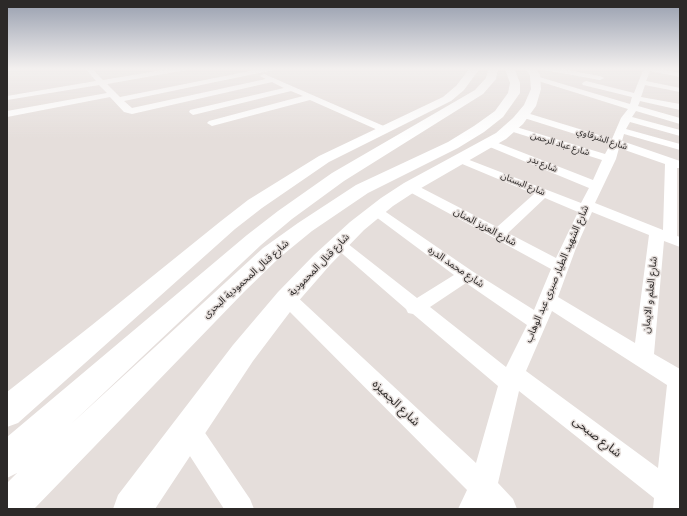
<!DOCTYPE html>
<meta charset="utf-8">
<style>
body{margin:0}
#map{position:relative;width:687px;height:516px;overflow:hidden;background:#e5dedb;font-family:"Roboto Serif",serif}
canvas{display:block}
.frame{position:absolute;inset:0;border:8px solid #2c2928;pointer-events:none}
</style>
<div id="map">
<canvas width="687" height="516"></canvas>
<div class="frame"></div>
</div>
<script>
const ctx = document.querySelector('canvas').getContext('2d');
ctx.lineJoin = 'round';
const shape = rows => new Path2D(rows.map(r => 'M' + r).join(''));
function fillPath(path, color) { ctx.fillStyle = color; ctx.fill(path, 'evenodd'); }
function label(font, color, halo, rows, align = 'center') {
  ctx.font = font + ' "Roboto Serif","Noto Sans Arabic",serif'; ctx.lineWidth = 3; ctx.setLineDash([]); ctx.textBaseline = 'middle'; ctx.strokeStyle = halo; ctx.fillStyle = color; for (const [text, x, y, turn = 0] of rows) {
    ctx.save(); ctx.translate(x, y); ctx.rotate((+turn || 0) * Math.PI / 180); ctx.textAlign = isNaN(turn) ? turn : align; if (halo) ctx.strokeText(text, 0, 0); ctx.fillText(text, 0, 0); ctx.restore();
  }
}
fillPath(shape([
 [7,68,23,68,20,70,7,71,7,68],
 [85,68,91,68,103,80,176,68,189,68,186,70,107,84,120,97,265,68,276,68,273,70,124,101,132,108,266,79,260,76,264,74,386,127,388,129,383,132,380,131,310,100,212,126,207,123,209,121,303,96,291,91,193,115,189,112,190,110,284,88,272,82,132,114,124,112,110,97,7,117,7,111,107,93,99,85,7,100,7,96,96,81,85,68],
 [542,68,554,68,600,76,604,78,600,80,545,70,542,68],
 [644,68,655,68,680,73,680,77,650,71,646,81,680,88,680,92,645,85,641,97,680,104,680,110,640,101,638,106,680,118,680,124,636,111,632,117,680,130,680,136,630,122,626,129,680,144,680,150,624,134,622,141,680,161,680,168,677,168,677,236,680,237,680,247,664,241,654,354,680,369,680,509,653,509,654,498,519,391,498,483,513,499,517,509,458,509,467,490,281,303,278,298,281,293,287,291,293,293,476,463,498,386,413,314,408,313,406,309,330,243,333,240,338,238,343,240,417,298,454,275,368,211,370,208,375,207,380,208,472,271,534,310,551,269,406,190,404,187,406,184,414,184,497,227,534,194,455,161,453,159,455,157,459,156,581,203,589,188,485,145,484,143,489,140,493,141,593,180,602,160,507,130,505,128,510,125,513,126,605,154,610,145,521,117,519,115,524,112,527,113,612,139,621,118,628,109,532,79,536,77,539,77,630,104,632,97,583,85,582,83,586,81,634,93,644,68],
 [619,148,665,164,663,230,595,203,616,159,619,148],
 [545,198,578,212,556,258,508,233,545,198],
 [592,212,649,235,635,343,558,297,576,248,592,212],
 [466,283,527,325,506,367,430,307,466,283],
 [552,311,667,385,658,468,526,371,552,311],
 [188,418,197,421,250,499,254,509,224,509,179,439,176,430,179,421,188,418]
]), '#fff');
fillPath(shape([
 [470,68,480,68,464,90,451,101,329,162,262,208,235,229,18,423,7,427,7,392,92,325,221,221,248,200,319,156,443,97,456,86,470,68],
 [489,68,498,68,496,79,483,94,344,181,292,219,261,245,71,424,263,248,298,223,356,185,448,142,474,126,495,111,508,93,510,83,505,68,514,68,520,83,520,93,503,117,484,132,458,148,368,193,312,231,279,258,244,292,34,509,7,509,7,483,17,473,7,478,7,437,247,235,278,211,332,173,475,90,486,78,489,68],
 [525,68,535,68,540,75,541,89,536,106,523,124,506,139,416,191,393,206,364,230,330,265,296,304,253,361,155,509,113,509,118,495,233,345,278,292,314,255,350,222,381,198,404,183,496,133,513,118,524,105,531,89,530,75,525,68]
]), '#fff');
const sky = ctx.createLinearGradient(0, 0, 0, 140);
sky.addColorStop(0, '#979eae');
sky.addColorStop(0.49, '#f3f0ef');
sky.addColorStop(1, '#f3f0ef00');
ctx.fillStyle = sky;
ctx.fillRect(0, 0, 687, 140);
label('9px', '#2c2928', '#e5dedb', [
 ["شارع الشرقاوي",602,139,18],
 ["شارع عباد الرحمن",560,144,17],
 ["شارع بدر",543,164,22],
 ["شارع البستان",523,184,22]
]);
label('10px', '#2c2928', '#e5dedb', [
 ["شارع العزيز المنان",485,227,28],
 ["شارع قنال المحمودية",319,265,-46],
 ["شارع محمد الدره",456,267,34],
 ["شارع الشهيد الطيار صبرى عبد الوهاب",557,274,-67],
 ["شارع قنال المحمودية البحرى",246,279,-42],
 ["شارع العلم و الايمان",650,295,-84]
]);
label('12px', '#2c2928', '#e5dedb', [
 ["شارع الجميزه",396,403,44],
 ["شارع صبحى",597,437,38]
]);
</script>
